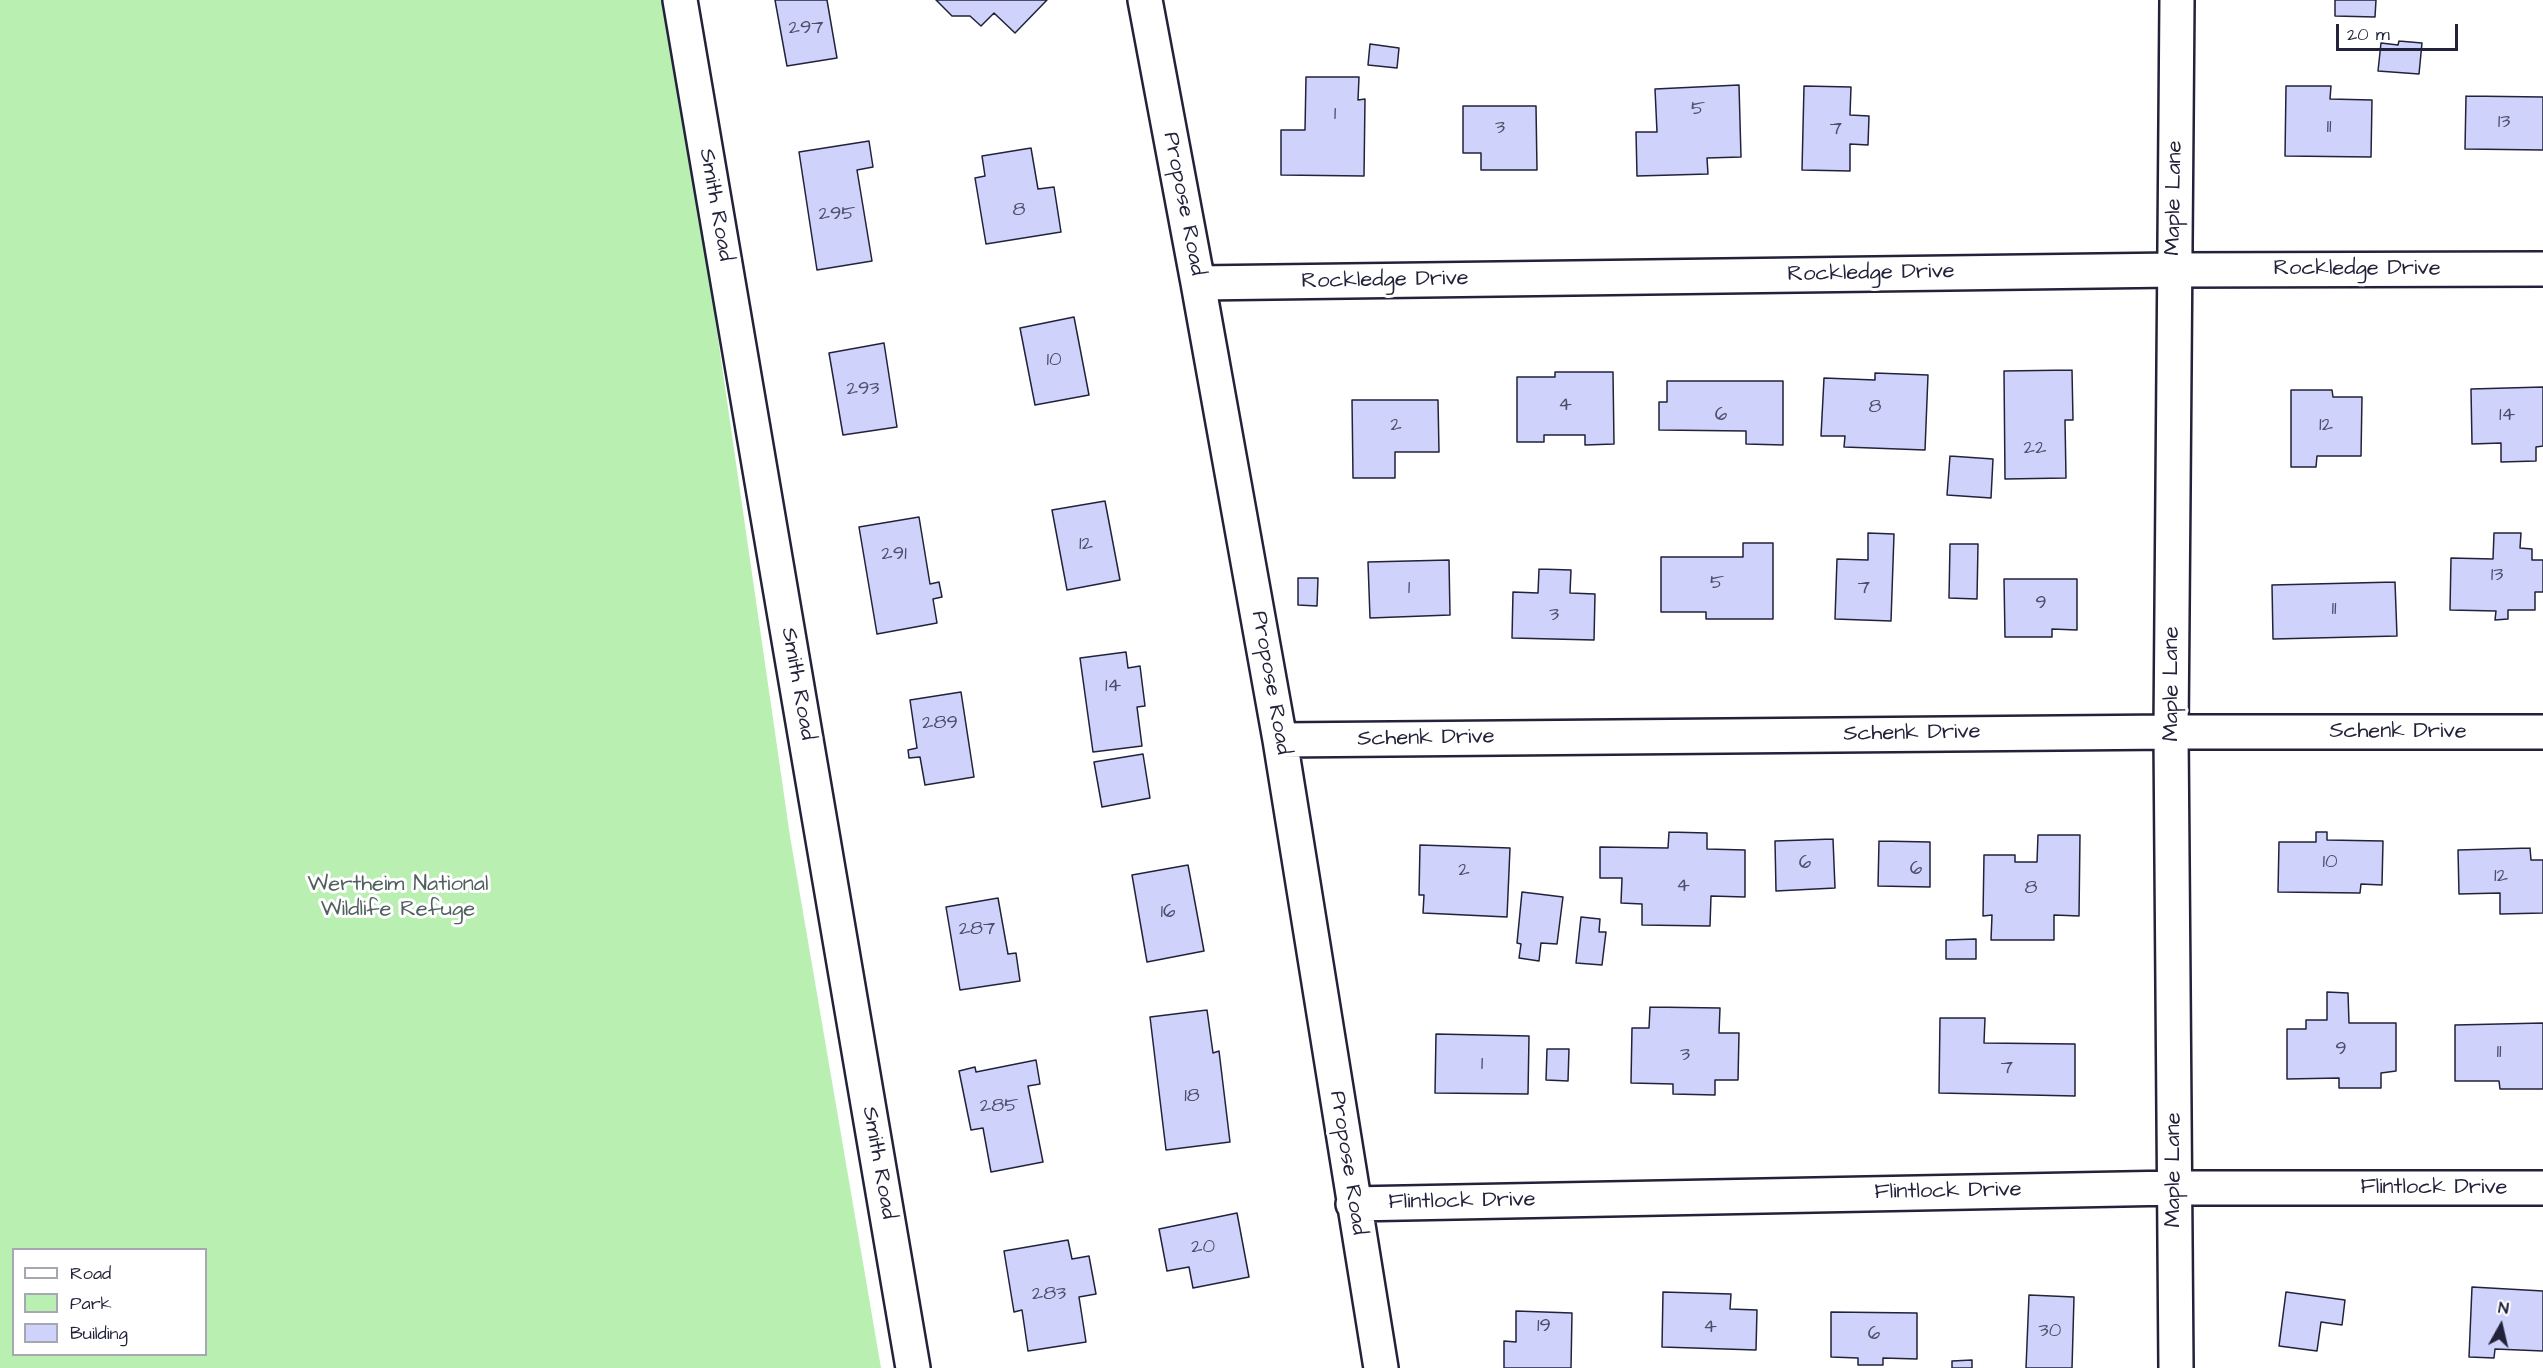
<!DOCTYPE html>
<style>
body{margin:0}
#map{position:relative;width:2543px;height:1368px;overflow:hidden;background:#fff;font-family:"Architects Daughter",sans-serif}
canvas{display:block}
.legend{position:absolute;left:12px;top:1248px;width:195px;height:108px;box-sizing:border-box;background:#fff;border:2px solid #a7a7b1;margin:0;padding:8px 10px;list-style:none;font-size:18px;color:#22223b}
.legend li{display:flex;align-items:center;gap:12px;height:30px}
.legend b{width:30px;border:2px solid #a7a7b1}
.north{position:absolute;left:2471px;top:1296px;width:60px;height:60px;-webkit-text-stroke:4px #fff;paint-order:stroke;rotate:8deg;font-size:16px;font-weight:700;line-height:24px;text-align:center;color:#22223b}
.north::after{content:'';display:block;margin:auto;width:21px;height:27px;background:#22223b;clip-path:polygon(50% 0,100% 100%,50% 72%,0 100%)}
.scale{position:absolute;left:2336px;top:24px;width:122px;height:27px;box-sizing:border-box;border:3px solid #22223b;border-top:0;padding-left:8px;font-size:18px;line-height:21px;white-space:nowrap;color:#22223b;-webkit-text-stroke:4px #fff;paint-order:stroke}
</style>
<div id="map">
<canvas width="2543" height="1368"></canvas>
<ul class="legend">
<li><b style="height:8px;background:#fff"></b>Road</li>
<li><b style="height:16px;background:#b9efb1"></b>Park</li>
<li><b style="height:16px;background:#cfd2fa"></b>Building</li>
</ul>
<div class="north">N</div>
<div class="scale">20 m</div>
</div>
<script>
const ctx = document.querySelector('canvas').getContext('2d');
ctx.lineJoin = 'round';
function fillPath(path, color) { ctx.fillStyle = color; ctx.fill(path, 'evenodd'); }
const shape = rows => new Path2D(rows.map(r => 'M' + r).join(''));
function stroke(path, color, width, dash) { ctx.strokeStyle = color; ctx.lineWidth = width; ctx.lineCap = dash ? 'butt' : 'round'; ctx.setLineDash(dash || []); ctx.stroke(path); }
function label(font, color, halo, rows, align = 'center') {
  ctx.font = font + ' "Architects Daughter",sans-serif'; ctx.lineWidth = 6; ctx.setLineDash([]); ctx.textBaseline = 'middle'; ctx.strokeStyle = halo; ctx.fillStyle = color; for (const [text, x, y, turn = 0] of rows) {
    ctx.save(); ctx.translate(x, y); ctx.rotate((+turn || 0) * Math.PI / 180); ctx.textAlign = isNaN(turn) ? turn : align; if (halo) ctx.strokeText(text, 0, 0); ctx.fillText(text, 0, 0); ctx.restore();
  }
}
fillPath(shape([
 [0,0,669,0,790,836,881,1368,0,1368],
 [14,1250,206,1250,206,1354,14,1354]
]), '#b9efb1');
const building = shape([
 [775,0,827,0,837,58,787,66,775,0],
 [936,0,1047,0,1015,33,994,13,981,26,970,16,952,16,936,0],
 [2335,0,2376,0,2375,17,2335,16,2335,0],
 [2399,41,2422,43,2419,74,2378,71,2381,43,2398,45,2399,41],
 [1370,44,1399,48,1397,68,1368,65,1370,44],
 [1306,77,1359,77,1358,100,1365,99,1364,176,1281,175,1281,130,1305,130,1306,77],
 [1739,85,1741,157,1707,158,1708,174,1637,176,1636,132,1657,132,1655,89,1739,85],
 [1804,86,1851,87,1850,115,1869,116,1868,145,1850,144,1850,171,1802,170,1804,86],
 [2286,86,2331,86,2330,99,2372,100,2371,157,2285,156,2286,86],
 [2466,96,2543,97,2543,150,2465,149,2466,96],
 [1463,106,1536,106,1537,170,1481,170,1481,153,1463,153,1463,106],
 [869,141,873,167,857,170,872,261,817,270,799,152,869,141],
 [1031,148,1038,189,1054,187,1061,232,986,244,975,178,985,176,982,156,1031,148],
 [1074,317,1089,395,1035,405,1020,328,1074,317],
 [884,343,897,427,843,435,829,353,884,343],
 [2072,370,2073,420,2065,420,2066,478,2005,479,2004,371,2072,370],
 [1555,372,1613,372,1614,444,1585,445,1585,435,1544,435,1544,442,1517,442,1517,377,1555,377,1555,372],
 [1875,373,1928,375,1925,450,1844,447,1845,436,1821,436,1824,378,1875,380,1875,373],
 [1667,381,1783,381,1783,445,1746,444,1746,431,1659,430,1659,402,1667,402,1667,381],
 [2543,387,2543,446,2536,447,2536,461,2501,462,2501,443,2472,444,2471,389,2543,387],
 [2291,390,2332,390,2333,397,2362,397,2361,456,2317,456,2316,467,2291,467,2291,390],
 [1352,400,1438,400,1439,452,1395,452,1395,478,1353,478,1352,400],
 [1950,456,1993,459,1991,498,1947,495,1950,456],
 [1105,501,1120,580,1067,590,1052,510,1105,501],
 [919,517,930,584,939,582,942,597,933,599,937,623,877,634,859,527,919,517],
 [1868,533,1894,534,1891,621,1835,619,1837,559,1868,560,1868,533],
 [2494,533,2521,533,2520,548,2532,549,2532,560,2543,560,2543,592,2535,592,2535,610,2508,610,2508,619,2495,620,2496,611,2450,610,2451,558,2493,559,2494,533],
 [1743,543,1773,543,1773,619,1706,619,1706,612,1661,612,1661,557,1743,557,1743,543],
 [1950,544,1978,544,1977,599,1949,598,1950,544],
 [1449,560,1450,615,1370,618,1368,562,1449,560],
 [1539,569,1571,570,1570,593,1595,594,1594,640,1512,638,1513,592,1538,593,1539,569],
 [1298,578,1318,578,1317,606,1298,605,1298,578],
 [2004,579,2077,579,2077,630,2052,629,2052,637,2005,637,2004,579],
 [2395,582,2397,636,2273,639,2272,585,2395,582],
 [1126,652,1128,668,1140,666,1145,706,1137,707,1142,746,1093,752,1080,658,1126,652],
 [961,692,974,777,925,785,920,757,909,758,908,750,917,748,910,700,961,692],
 [1143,754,1150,798,1102,807,1094,762,1143,754],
 [1669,832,1707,833,1707,849,1745,850,1745,897,1711,896,1710,926,1642,925,1642,904,1621,903,1622,878,1600,878,1600,847,1668,848,1669,832],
 [2316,832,2327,832,2327,840,2383,841,2382,885,2361,884,2360,893,2278,892,2279,842,2316,842,2316,832],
 [2038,835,2080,835,2079,916,2054,915,2054,940,1991,940,1992,915,1983,916,1984,855,2015,855,2015,862,2037,862,2038,835],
 [1833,839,1835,888,1776,891,1775,841,1833,839],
 [1879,841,1930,842,1930,887,1878,886,1879,841],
 [1420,845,1510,848,1507,917,1423,913,1424,895,1419,895,1420,845],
 [2530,848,2531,860,2543,860,2543,913,2500,914,2500,893,2459,894,2458,850,2530,848],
 [1188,865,1204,951,1147,962,1132,875,1188,865],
 [1522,892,1563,897,1557,944,1541,943,1539,961,1519,958,1521,944,1517,943,1522,892],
 [998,898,1008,954,1016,953,1020,981,960,990,946,907,998,898],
 [1581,917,1600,919,1599,932,1606,932,1602,965,1576,963,1581,917],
 [1976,939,1976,959,1946,959,1946,940,1976,939],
 [2327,992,2348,993,2349,1023,2396,1023,2396,1071,2381,1073,2381,1088,2339,1088,2339,1078,2287,1079,2287,1029,2306,1029,2306,1020,2327,1020,2327,992],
 [1650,1007,1720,1008,1719,1033,1739,1033,1738,1080,1715,1080,1715,1095,1673,1094,1673,1084,1631,1083,1632,1028,1649,1028,1650,1007],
 [1207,1010,1213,1053,1219,1051,1230,1142,1166,1150,1150,1017,1207,1010],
 [1940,1018,1985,1018,1984,1043,2075,1044,2075,1096,1939,1093,1940,1018],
 [2543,1023,2543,1089,2500,1089,2499,1081,2455,1081,2455,1025,2543,1023],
 [1436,1034,1529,1036,1528,1094,1435,1093,1436,1034],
 [1547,1049,1569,1049,1568,1081,1546,1080,1547,1049],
 [1036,1060,1040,1084,1028,1086,1043,1162,991,1172,983,1128,971,1130,959,1071,975,1067,976,1072,1036,1060],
 [1237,1213,1249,1277,1193,1288,1189,1267,1167,1271,1159,1229,1237,1213],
 [1068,1240,1072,1259,1089,1256,1096,1294,1079,1297,1086,1342,1028,1351,1022,1310,1014,1312,1004,1251,1068,1240],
 [2472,1287,2543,1291,2543,1351,2495,1349,2494,1358,2469,1357,2472,1287],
 [1663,1292,1731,1294,1730,1309,1757,1310,1756,1350,1662,1347,1663,1292],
 [2286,1292,2345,1300,2342,1325,2321,1322,2317,1351,2279,1346,2286,1292],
 [2029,1295,2074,1297,2072,1368,2026,1368,2029,1295],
 [1516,1311,1572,1313,1571,1368,1504,1368,1504,1341,1516,1342,1516,1311],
 [1831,1312,1917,1313,1917,1359,1883,1358,1883,1365,1858,1365,1858,1358,1831,1357,1831,1312],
 [1972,1360,1972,1368,1952,1368,1952,1361,1972,1360]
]);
fillPath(building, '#cfd2fa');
stroke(building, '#22223b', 1.5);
const minor = shape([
 [1145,0,1198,283,1280,740,1381,1368],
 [1198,283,2174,270,2543,269],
 [1280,740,2171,732,2543,732],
 [1353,1204,2174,1188,2543,1188],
 [2176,1368,2171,732,2177,0]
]);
const tertiary = shape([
 [680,0,913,1368]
]);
stroke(minor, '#22223b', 38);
stroke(tertiary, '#22223b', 38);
stroke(minor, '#fff', 33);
stroke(tertiary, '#fff', 33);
label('20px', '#4d4e6b', null, [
 ["297",806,29],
 ["5",1698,110],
 ["1",1335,115],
 ["13",2504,123],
 ["11",2329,128],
 ["3",1500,129],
 ["7",1836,130],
 ["8",1019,211],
 ["295",837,215],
 ["10",1054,361],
 ["293",863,390],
 ["4",1565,406],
 ["8",1875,408],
 ["6",1721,416],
 ["14",2507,416],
 ["2",1396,426],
 ["12",2326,426],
 ["22",2035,449],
 ["12",1086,545],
 ["291",894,555],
 ["13",2497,576],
 ["5",1717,584],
 ["1",1409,589],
 ["7",1864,589],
 ["9",2041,604],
 ["11",2334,610],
 ["3",1554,616],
 ["14",1113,687],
 ["289",940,724],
 ["10",2330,863],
 ["6",1805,864],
 ["6",1916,870],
 ["2",1464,871],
 ["12",2501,877],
 ["4",1683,887],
 ["8",2031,889],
 ["16",1168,913],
 ["287",977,930],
 ["9",2341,1050],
 ["11",2499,1053],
 ["3",1685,1056],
 ["1",1482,1065],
 ["7",2007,1069],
 ["18",1192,1097],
 ["285",999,1107],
 ["20",1203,1248],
 ["283",1049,1295],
 ["19",1544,1327],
 ["4",1710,1328],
 ["30",2050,1332],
 ["6",1874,1335]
]);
label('22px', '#22223b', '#fff', [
 ["Maple Lane",2175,198,-89],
 ["Propose Road",1183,204,79],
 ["Smith Road",715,205,80],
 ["Rockledge Drive",2357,269],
 ["Rockledge Drive",1871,274,-1],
 ["Rockledge Drive",1385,281,-1],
 ["Propose Road",1270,683,80],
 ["Smith Road",797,684,80],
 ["Maple Lane",2172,684,-90],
 ["Schenk Drive",2398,732],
 ["Schenk Drive",1912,734,-1],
 ["Schenk Drive",1426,739,-1],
 ["Smith Road",878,1163,80],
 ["Propose Road",1347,1163,81],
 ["Maple Lane",2174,1170,-90],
 ["Flintlock Drive",2434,1188],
 ["Flintlock Drive",1948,1192,-1],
 ["Flintlock Drive",1462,1202,-1]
]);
label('22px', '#4f605e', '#fff', [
 ["Wertheim National",398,885],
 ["Wildlife Refuge",398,910]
]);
</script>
